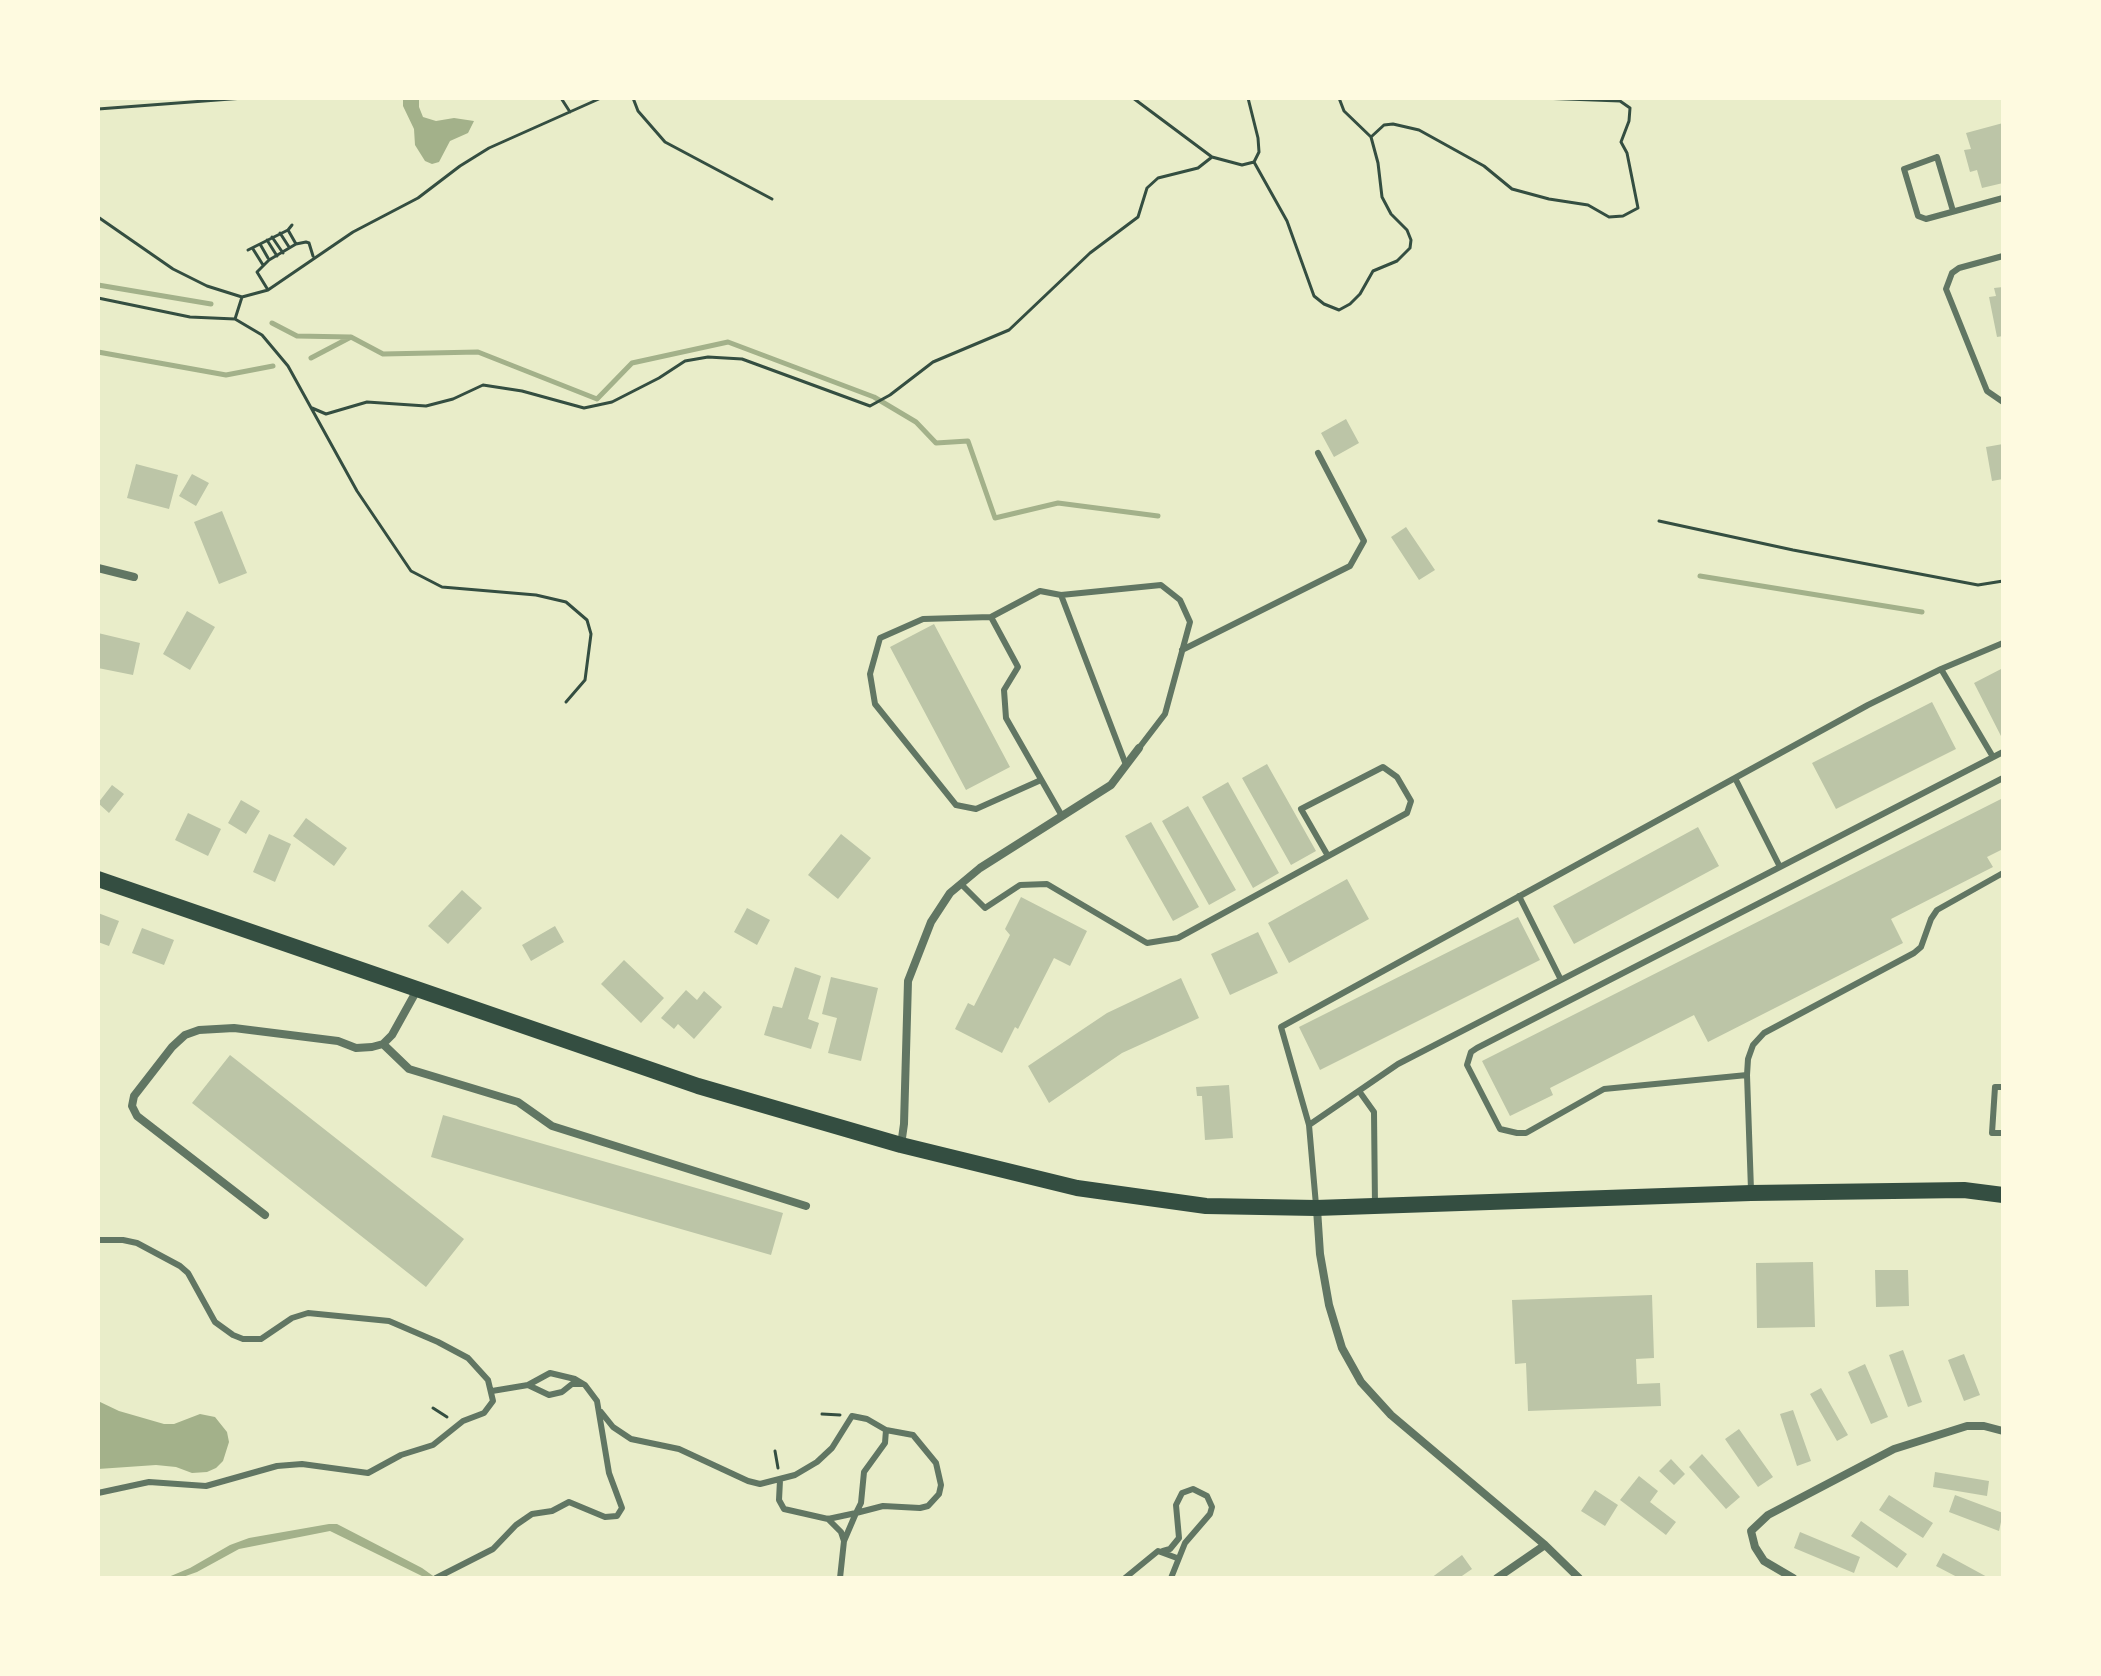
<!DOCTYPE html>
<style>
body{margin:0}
#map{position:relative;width:2101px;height:1676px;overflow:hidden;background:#e9edc9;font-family:"Golos Text",sans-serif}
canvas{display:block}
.frame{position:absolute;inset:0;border:100px solid #fefae0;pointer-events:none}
</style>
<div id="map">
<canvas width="2101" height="1676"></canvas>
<div class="frame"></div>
</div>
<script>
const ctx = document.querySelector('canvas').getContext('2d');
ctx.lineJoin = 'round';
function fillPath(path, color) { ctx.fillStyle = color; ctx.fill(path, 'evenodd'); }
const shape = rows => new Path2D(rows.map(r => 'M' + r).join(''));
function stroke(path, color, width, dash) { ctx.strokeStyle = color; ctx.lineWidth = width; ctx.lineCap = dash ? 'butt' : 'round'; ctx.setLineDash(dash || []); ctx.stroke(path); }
fillPath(shape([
 [406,98,419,98,419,107,423,117,436,121,454,118,474,121,468,133,450,141,439,162,432,164,425,161,415,145,414,129,403,106,403,99],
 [98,1401,119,1411,164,1424,174,1424,200,1414,215,1417,227,1432,229,1442,223,1461,216,1468,207,1472,192,1473,176,1467,156,1465,98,1469],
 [329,1524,337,1524,422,1568,436,1578,426,1578,330,1531,239,1549,197,1572,180,1578,166,1578,190,1568,230,1545,249,1538]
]), '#a3b18a');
stroke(shape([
 [98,285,211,304],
 [272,323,297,336,350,337],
 [98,352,226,375,273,366],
 [311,358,351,337,383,354,478,352,597,399,632,363,728,342,874,397,916,422,936,443,968,441,995,518,1058,503,1158,516],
 [1700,576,1922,612]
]), '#a3b18a', 5);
fillPath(shape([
 [2003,123,2003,183,1982,188,1977,170,1970,172,1964,150,1971,149,1966,133],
 [2003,287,2003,336,1997,337,1989,297,1996,296,1994,288],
 [1346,419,1359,443,1334,457,1321,433],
 [2003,444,2003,479,1992,481,1986,447],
 [136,464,178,475,169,509,127,498],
 [192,474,209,483,196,506,179,496],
 [222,511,247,573,219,584,194,522],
 [1406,527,1435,570,1419,580,1391,537],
 [187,611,215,627,190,670,163,654],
 [934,624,1010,767,966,790,890,647],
 [98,633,140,643,133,675,98,668],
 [2003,668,2003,740,1974,683],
 [1932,702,1956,749,1836,809,1812,763],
 [1267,764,1316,851,1291,865,1242,778],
 [1228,782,1279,873,1253,888,1202,797],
 [112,785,124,794,109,813,98,803],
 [2003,798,2003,849,1987,857,1993,867,1891,919,1903,943,1708,1042,1694,1015,1550,1088,1553,1095,1510,1116,1482,1061],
 [241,800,260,811,246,834,228,823],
 [1188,806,1236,890,1209,905,1162,821],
 [188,813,221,829,208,856,175,840],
 [306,818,347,848,334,866,293,836],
 [1151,822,1199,907,1173,921,1125,836],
 [1698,827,1719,866,1574,944,1553,906],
 [269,834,291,844,275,882,253,872],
 [841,834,871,858,838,899,808,875],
 [1347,879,1369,919,1289,963,1268,923],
 [462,890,482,908,448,944,428,926],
 [1021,897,1087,931,1070,966,1054,958,1018,1029,1015,1027,1002,1053,955,1029,968,1003,974,1006,1010,935,1005,929],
 [747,908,770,920,757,945,734,932],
 [98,913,119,921,109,946,98,942],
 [1518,917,1540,960,1320,1070,1299,1027],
 [555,926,564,942,531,961,522,945],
 [142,928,174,940,164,965,132,953],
 [1258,932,1278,973,1230,995,1211,954],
 [624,960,664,998,641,1023,601,984],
 [795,967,821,976,808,1019,819,1023,811,1049,764,1035,773,1006,782,1008],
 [831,977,878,988,861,1061,828,1053,837,1018,822,1014],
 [1181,978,1199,1018,1122,1053,1049,1103,1028,1066,1107,1013],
 [686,990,697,1000,704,991,722,1007,694,1039,678,1024,674,1029,661,1018],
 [230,1055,464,1239,426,1287,192,1103],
 [1229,1085,1233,1138,1205,1140,1202,1096,1197,1096,1196,1087],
 [443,1115,783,1213,771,1255,431,1157],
 [1813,1262,1815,1327,1757,1328,1756,1263],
 [1875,1270,1908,1270,1909,1306,1876,1307],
 [1652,1295,1654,1358,1636,1359,1637,1384,1660,1383,1661,1406,1528,1411,1526,1363,1515,1364,1512,1300],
 [1903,1350,1922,1402,1908,1407,1889,1355],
 [1964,1354,1980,1395,1964,1401,1948,1360],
 [1865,1364,1888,1417,1871,1424,1848,1372],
 [1821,1388,1848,1435,1837,1441,1810,1394],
 [1793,1410,1811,1461,1797,1466,1780,1414],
 [1739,1429,1773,1477,1758,1487,1725,1439],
 [1702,1454,1740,1497,1726,1509,1689,1467],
 [1671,1459,1685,1474,1674,1485,1659,1471],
 [1935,1472,1989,1481,1987,1496,1933,1487],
 [1639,1476,1658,1491,1650,1502,1676,1522,1666,1535,1620,1500],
 [1595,1490,1618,1505,1605,1526,1581,1511],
 [1889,1495,1933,1523,1923,1538,1879,1510],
 [1955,1495,2003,1513,1999,1531,1949,1512],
 [1861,1521,1907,1554,1897,1568,1851,1536],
 [1800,1532,1860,1557,1854,1573,1794,1548],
 [1943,1553,1989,1578,1959,1578,1936,1566],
 [1462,1555,1472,1569,1459,1578,1431,1578]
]), '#bcc5a7');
stroke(shape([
 [561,98,570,112],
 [633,98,638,111,665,142,772,199],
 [1133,98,1212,157,1242,165,1254,162,1259,152,1258,138,1248,98],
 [1339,98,1344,111,1371,137,1384,125,1393,124,1419,130,1484,166,1512,189,1549,199,1588,205,1609,217,1623,216,1638,208,1627,153,1621,142,1629,121,1630,108,1620,101,1540,98],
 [98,109,244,98],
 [1254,162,1287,221,1314,296,1324,304,1339,310,1350,304,1360,294,1373,271,1397,261,1410,248,1411,240,1407,230,1391,214,1382,197,1378,163,1371,137],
 [98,217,173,269,207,286,242,297,268,290,353,232,418,198,460,166,489,148,601,98],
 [288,230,296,244],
 [280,233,289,247],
 [272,237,283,253],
 [267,240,277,256],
 [260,244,268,258],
 [253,249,263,265],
 [248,250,288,230,292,225],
 [268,290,257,272,269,260,296,244,306,242,309,243,313,256],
 [98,298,190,317,235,319,262,335,288,366,357,491,411,571,442,587,536,595,566,602,587,620,591,634,585,680,566,702],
 [235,319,242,297],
 [312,408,326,414,367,402,426,406,453,399,483,385,522,391,584,408,612,402,659,378,685,361,708,357,742,359,870,406,890,395,933,362,1009,330,1090,253,1138,217,1147,188,1158,178,1198,168,1212,157],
 [1659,521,1793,550,1978,585,2003,581],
 [433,1408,447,1417],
 [822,1414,840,1415],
 [775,1451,778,1468]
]), '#344e41', 3);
stroke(shape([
 [1953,211,1937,157,1904,169,1918,216,1926,219,2003,198],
 [2003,256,1959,268,1952,273,1946,289,1987,391,2003,402],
 [1061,595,1126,765],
 [991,617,923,619,880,638,870,674,875,704,956,805,976,809,1041,780],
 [1182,650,1350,566,1364,541,1318,453],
 [1941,669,1993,757],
 [1735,778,1780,867],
 [1062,816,1006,718,1004,690,1018,667,991,617,1040,591,1061,595,1161,585,1180,600,1190,622,1165,714,1139,748],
 [961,884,985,908,1020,885,1047,884,1147,943,1178,938,1407,813,1411,801,1397,777,1383,767,1301,809,1328,856],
 [1519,896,1561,980],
 [1747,1075,1604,1089,1526,1133,1517,1133,1500,1129,1467,1065,1471,1052,1477,1048,2003,778],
 [2003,1087,1995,1087,1992,1133,2003,1133],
 [1359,1091,1374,1112,1375,1206],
 [1309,1125,1281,1027,1868,705,1941,669,2003,643],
 [1751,1190,1747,1075,1748,1059,1753,1045,1764,1033,1914,953,1921,947,1931,919,1937,910,2003,873],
 [1316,1205,1309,1125,1398,1064,2003,752],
 [98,1240,123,1240,137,1243,180,1266,188,1273,215,1322,233,1335,243,1339,261,1339,292,1318,308,1313,389,1321,438,1342,468,1358,488,1380,493,1401,484,1413,463,1421,433,1445,401,1455,368,1473,302,1464,277,1466,206,1486,149,1482,98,1493],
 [528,1385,549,1395,562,1392,572,1384,583,1384],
 [601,1412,613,1427,631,1439,679,1449,748,1481,760,1484,795,1475,817,1462,832,1448,852,1416,867,1419,886,1430,913,1435,936,1463,941,1485,939,1494,928,1506,920,1508,883,1506,856,1513,844,1541,840,1578],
 [780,1480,779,1500,784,1509,828,1519,856,1513,861,1503,864,1472,885,1443,886,1430],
 [828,1519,841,1532,844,1541],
 [1163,1551,1170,1549,1179,1538,1176,1505,1182,1493,1193,1489,1207,1496,1212,1507,1210,1514,1185,1543,1171,1578],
 [436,1578,493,1549,516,1525,532,1514,552,1511,569,1502,605,1517,617,1516,622,1508,609,1473,597,1401,585,1385,575,1379,550,1373,528,1385,492,1391],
 [1125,1578,1158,1551,1177,1558]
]), '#617663', 6);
stroke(shape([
 [98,568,134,577],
 [383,1044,409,1069,518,1102,552,1126,806,1206],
 [901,1145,904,1124,908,981,931,922,950,893,980,868,1111,785,1139,748],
 [1317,1209,1320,1254,1329,1305,1342,1348,1361,1382,1391,1415,1545,1545,1579,1578],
 [265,1215,137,1116,132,1106,134,1096,172,1047,185,1035,199,1030,234,1028,338,1041,356,1048,372,1047,383,1044,392,1035,417,990],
 [1497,1578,1545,1545],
 [1793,1578,1764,1561,1755,1547,1751,1531,1768,1515,1894,1449,1967,1426,1984,1426,2003,1431]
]), '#617663', 8);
stroke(shape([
 [98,879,698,1086,901,1145,1077,1188,1206,1206,1316,1208,1751,1193,1964,1190,2003,1195]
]), '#344e41', 16);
</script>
